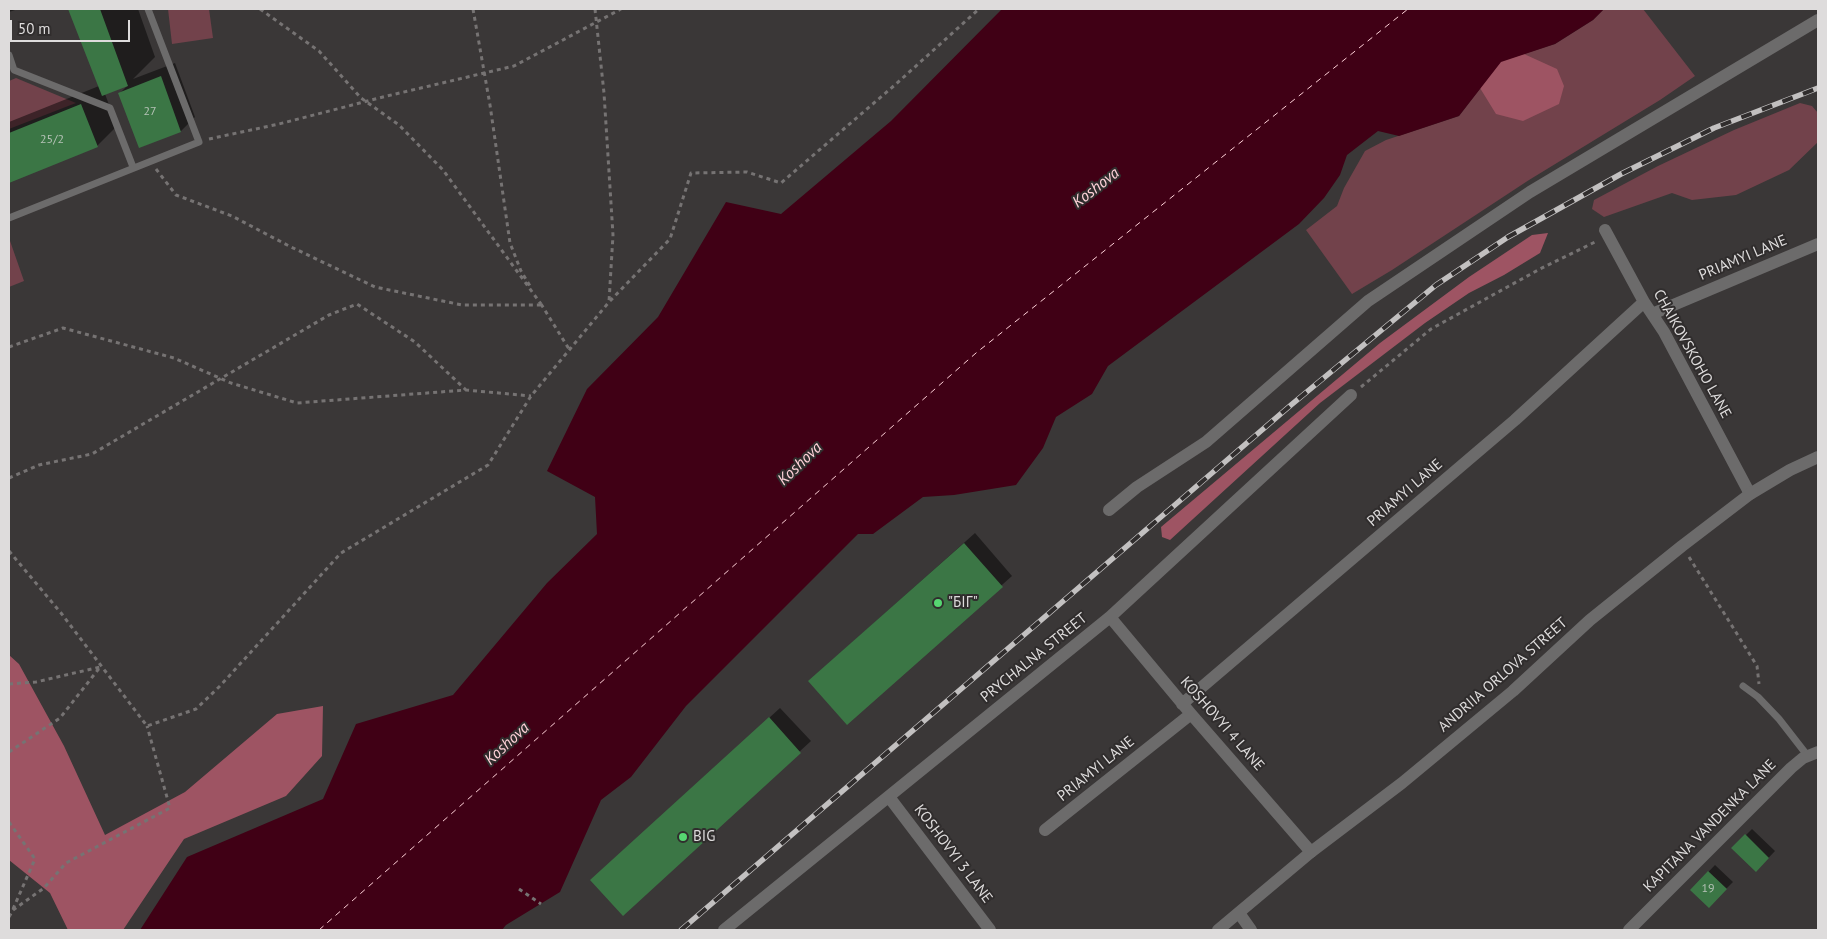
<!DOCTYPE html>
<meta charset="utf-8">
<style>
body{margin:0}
#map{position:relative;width:1827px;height:939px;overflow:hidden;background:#3a3737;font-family:"PT Sans",sans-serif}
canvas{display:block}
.frame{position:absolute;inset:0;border:10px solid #dedcdc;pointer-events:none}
.scale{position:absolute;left:10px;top:20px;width:120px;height:22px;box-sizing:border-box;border:2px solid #dedcdc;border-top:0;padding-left:6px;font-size:15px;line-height:18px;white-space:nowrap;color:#dedcdc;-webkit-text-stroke:4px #302d2d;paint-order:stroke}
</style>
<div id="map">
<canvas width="1827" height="939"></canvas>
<div class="frame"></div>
<div class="scale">50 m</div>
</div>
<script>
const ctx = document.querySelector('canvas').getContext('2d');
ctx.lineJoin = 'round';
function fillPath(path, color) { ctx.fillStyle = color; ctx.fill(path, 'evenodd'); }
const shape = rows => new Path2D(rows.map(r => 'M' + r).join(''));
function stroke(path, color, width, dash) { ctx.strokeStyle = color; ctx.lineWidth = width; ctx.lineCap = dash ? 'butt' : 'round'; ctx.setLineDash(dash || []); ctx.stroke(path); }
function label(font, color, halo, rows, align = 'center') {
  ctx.font = font + ' "PT Sans",sans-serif'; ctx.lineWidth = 4; ctx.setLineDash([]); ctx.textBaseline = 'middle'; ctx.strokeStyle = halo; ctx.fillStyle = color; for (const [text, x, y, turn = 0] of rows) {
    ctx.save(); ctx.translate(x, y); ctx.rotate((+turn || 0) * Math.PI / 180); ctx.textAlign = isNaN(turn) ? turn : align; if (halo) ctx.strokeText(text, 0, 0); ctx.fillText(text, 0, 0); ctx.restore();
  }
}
fillPath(shape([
 [168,9,209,9,213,38,172,44],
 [1604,9,1643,9,1695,76,1660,100,1529,180,1392,270,1352,294,1306,230,1337,206,1344,188,1365,151,1386,140,1459,116,1501,61,1555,44,1593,20],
 [16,78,76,103,9,129,9,81],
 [1800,103,1812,106,1818,113,1818,142,1789,170,1736,195,1692,200,1672,193,1604,217,1592,209,1594,200,1658,166,1734,130],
 [9,238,24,281,9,287]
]), '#72424b');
fillPath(shape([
 [1524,54,1557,69,1564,86,1559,104,1523,121,1496,114,1480,88,1501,61],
 [1548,233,1540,253,1504,275,1469,293,1425,323,1320,403,1170,540,1162,537,1161,527,1380,343,1469,277,1532,235],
 [9,655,19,664,64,746,105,835,185,792,277,714,323,706,322,756,286,796,184,839,123,930,68,930,50,893,9,860]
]), '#9e5463');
fillPath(shape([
 [1002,9,1604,9,1593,20,1555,44,1501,62,1459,116,1399,136,1378,131,1347,155,1340,175,1324,198,1299,224,1108,366,1092,394,1056,417,1043,448,1016,485,954,495,923,497,873,534,858,534,686,706,631,777,601,800,560,892,506,925,502,930,140,930,187,857,323,799,356,724,453,695,547,583,597,534,595,497,547,471,587,389,658,317,726,202,781,214,891,121]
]), '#400015');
fillPath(shape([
 [9,9,18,9,9,12],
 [69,9,138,9,155,57,133,79,175,63,195,117,181,131,140,147,120,93,128,85,105,94,117,126,97,146,9,181,9,122,99,86],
 [975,533,1012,576,847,723,820,671],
 [780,708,811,741,623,914,602,870],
 [1752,829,1775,851,1756,871,1733,848],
 [1715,865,1733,882,1709,906,1691,890]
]), '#0007');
stroke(shape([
 [319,930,976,353,1408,9]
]), '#ffd2d9', 1, [6, 5]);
fillPath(shape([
 [68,9,100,9,128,86,102,96],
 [161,76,181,132,139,148,118,93],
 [81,104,98,147,9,183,9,133],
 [964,543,1003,587,847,725,808,681],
 [769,717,801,753,623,916,590,880],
 [1745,834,1769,858,1756,872,1731,848],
 [1708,871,1727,889,1709,908,1690,890]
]), '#3b7645');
stroke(shape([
 [260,9,319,51,361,98,399,125,443,170,541,304],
 [473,9,490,105,510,243,521,271,530,286],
 [595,9,604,93,613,235,609,302],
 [209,139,279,124,387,96,514,66,621,9],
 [156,169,176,195,232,216,289,246,375,287,462,305,541,305],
 [541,304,569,349],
 [9,347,63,328,174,358,231,383,297,403,466,390,531,396],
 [1361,387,1431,329,1540,269,1597,241],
 [9,478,39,465,92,454,329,315,357,304,415,342,466,390],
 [9,551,61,613,147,726,196,709,220,686,341,553,488,465,531,396,609,302,670,239,691,173,747,172,781,183,896,84,979,9],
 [1689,557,1757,666,1759,684],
 [9,684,36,682,100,667],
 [9,752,60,718,101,666],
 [9,822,35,859,13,909],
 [519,889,541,904],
 [9,917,13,910,44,888,66,863,170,808,147,726]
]), '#767373', 3, [4, 4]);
stroke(shape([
 [9,55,14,70,110,108,133,167],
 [9,218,199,142,148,9],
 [1743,686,1758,697,1779,719,1807,755]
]), '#6c6b6b', 7);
stroke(shape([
 [1605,230,1644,302,1664,332,1750,494],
 [1652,314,1818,244],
 [1109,510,1137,487,1206,442,1368,301,1530,192,1818,20],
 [1110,617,1191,714,1311,852],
 [1182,704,1515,420,1644,302],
 [889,797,990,930],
 [1045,830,1191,714],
 [1239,913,1251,930],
 [724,930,1110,617,1351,395],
 [1629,930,1791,768,1803,758,1818,752]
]), '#6c6b6b', 12);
stroke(shape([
 [1218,930,1311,852,1402,783,1513,691,1590,620,1682,546,1750,494,1790,470,1818,457]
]), '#6c6b6b', 12);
const rail = shape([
 [681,930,1291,405,1436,285,1508,237,1621,174,1714,128,1818,88]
]);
stroke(rail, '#c2c0c0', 5.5);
stroke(rail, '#302d2d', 4, [11]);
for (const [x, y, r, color] of [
 [938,603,5,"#56d671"],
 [683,837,5,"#56d671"]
]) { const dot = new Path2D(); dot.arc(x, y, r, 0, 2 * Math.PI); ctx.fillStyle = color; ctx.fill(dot); stroke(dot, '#302d2d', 2); }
label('12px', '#b5c2b6', null, [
 ["27",150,112],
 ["25/2",52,140],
 ["19",1708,889]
]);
label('15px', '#dedcdc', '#302d2d', [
 ["PRIAMYI LANE",1743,258,-23],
 ["CHAIKOVSKOHO LANE",1692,354,61],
 ["PRIAMYI LANE",1405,493,-41],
 ["PRYCHALNA STREET",1034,658,-39],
 ["ANDRIIA ORLOVA STREET",1503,675,-41],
 ["KOSHOVYI 4 LANE",1222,724,49],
 ["PRIAMYI LANE",1096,769,-39],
 ["KAPITANA VANDENKA LANE",1710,826,-45],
 ["KOSHOVYI 3 LANE",953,854,53]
]);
label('15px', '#dedcdc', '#302d2d', [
 ["\"БІГ\"",948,603],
 ["BIG",693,837]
], 'left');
label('italic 16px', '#ffd2d9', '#302d2d', [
 ["Koshova",1096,188,-38],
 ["Koshova",800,464,-44],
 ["Koshova",507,744,-43]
]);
</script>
